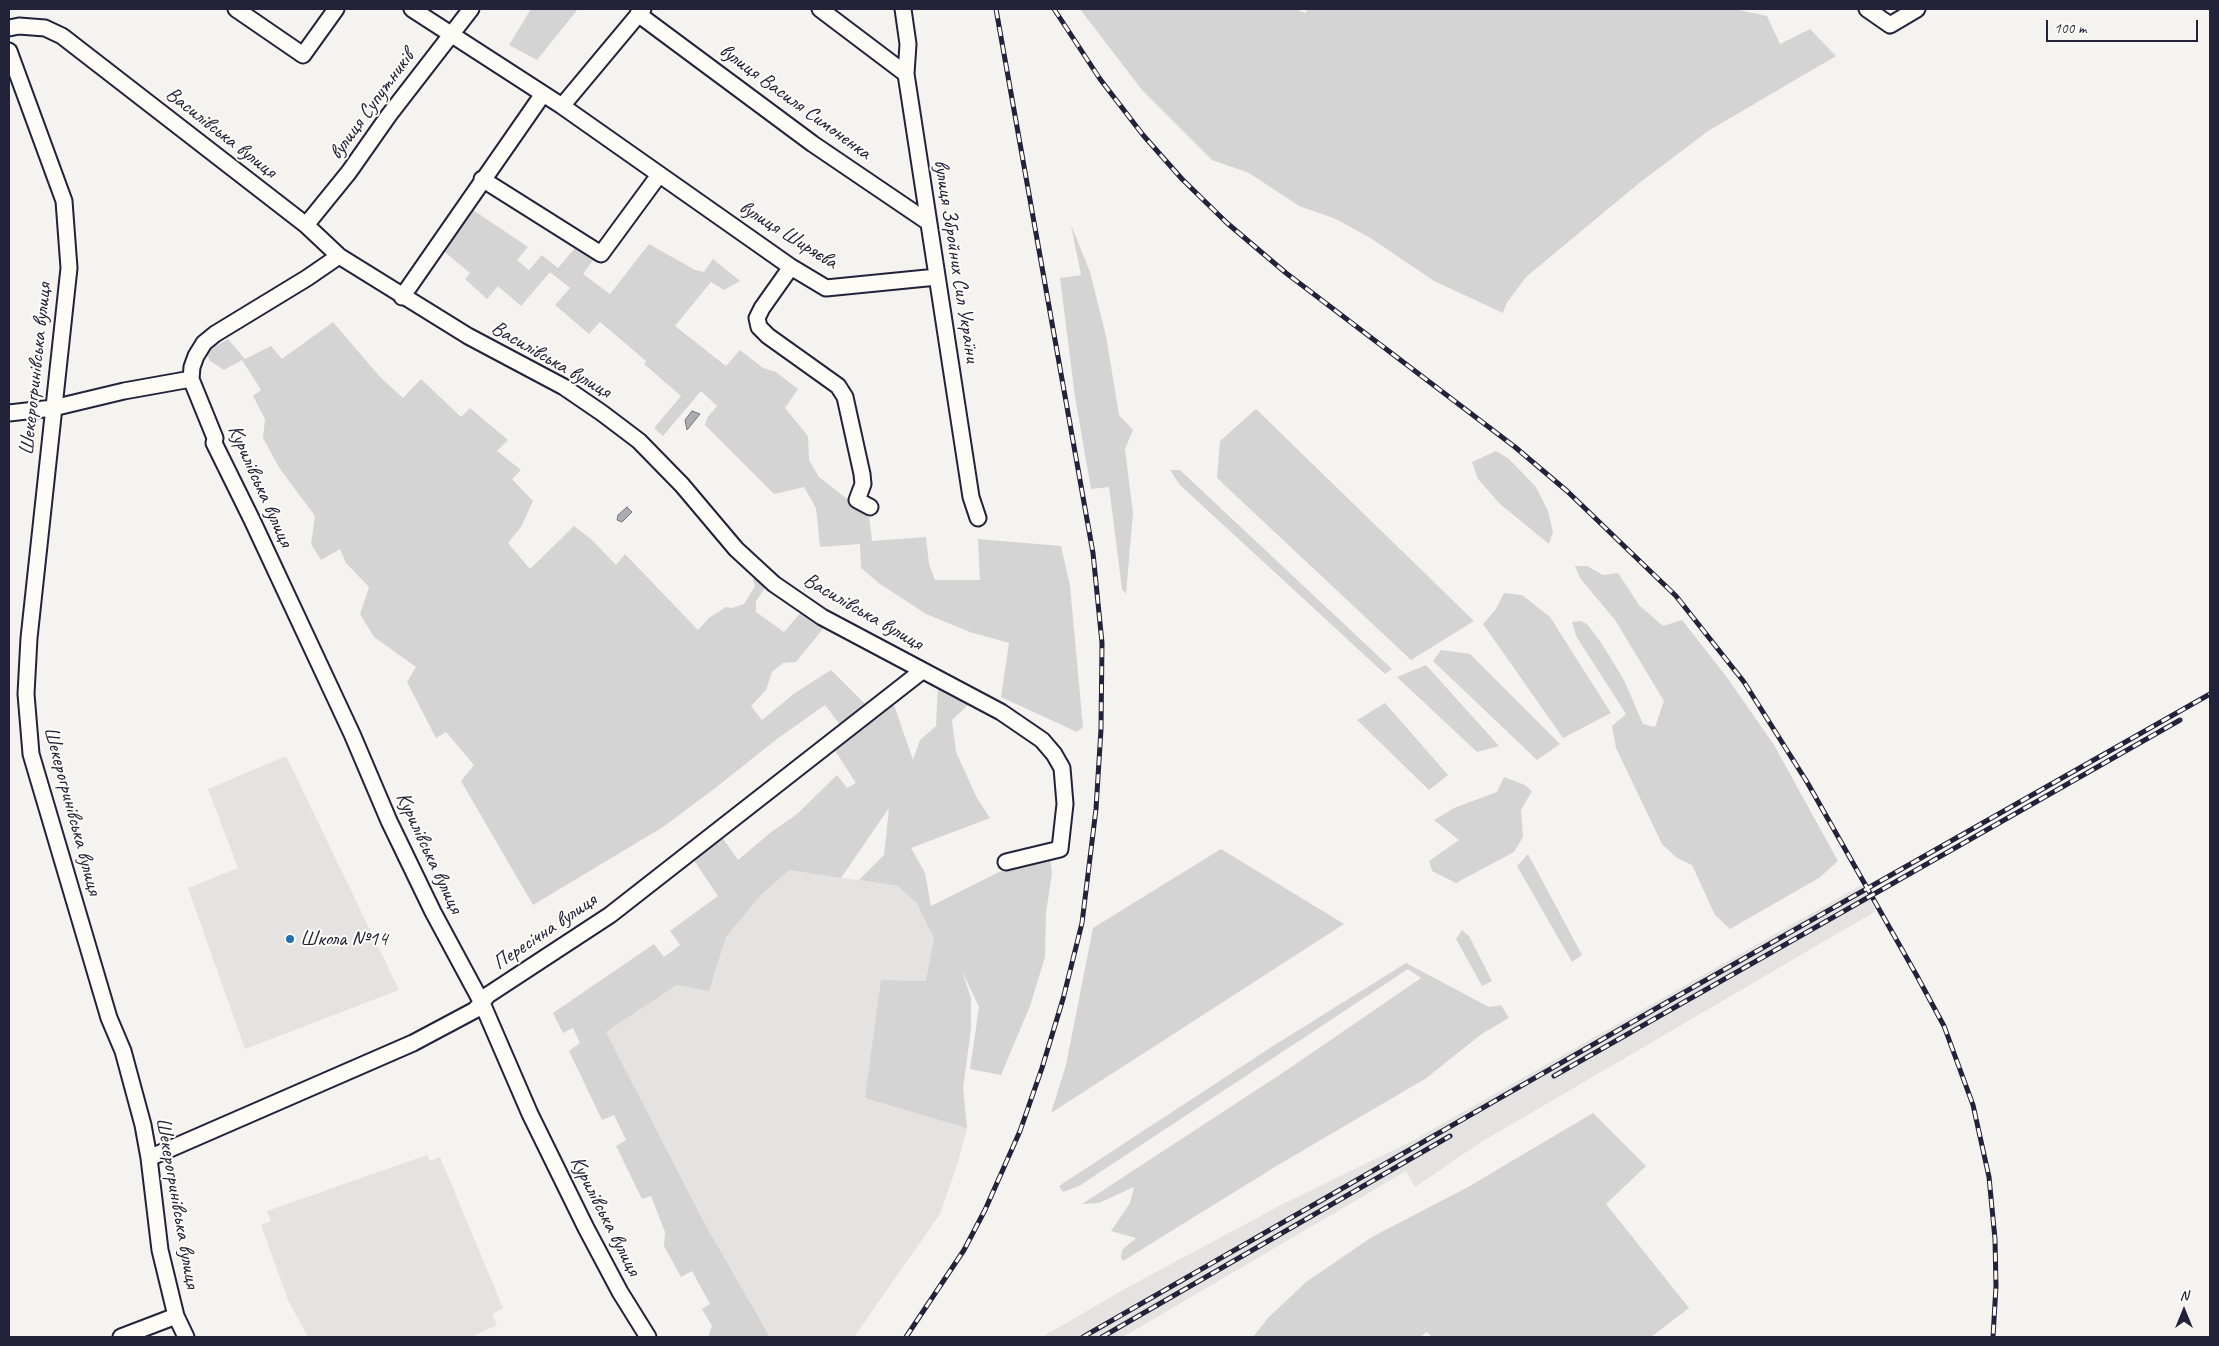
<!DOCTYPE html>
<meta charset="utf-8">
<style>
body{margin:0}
#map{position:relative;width:2219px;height:1346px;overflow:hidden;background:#f4f3ef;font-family:Caveat,sans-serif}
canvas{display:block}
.frame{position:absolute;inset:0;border:10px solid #22223b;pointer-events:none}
.north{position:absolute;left:2159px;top:1286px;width:50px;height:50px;-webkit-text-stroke:4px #fdfcf7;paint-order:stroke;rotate:0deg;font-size:14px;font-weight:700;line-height:20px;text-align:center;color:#22223b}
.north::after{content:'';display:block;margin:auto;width:18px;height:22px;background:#22223b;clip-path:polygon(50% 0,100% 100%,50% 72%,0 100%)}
.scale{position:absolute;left:2046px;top:20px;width:152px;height:22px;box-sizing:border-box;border:2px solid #22223b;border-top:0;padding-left:6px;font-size:15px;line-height:18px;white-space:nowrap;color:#22223b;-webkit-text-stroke:4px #fdfcf7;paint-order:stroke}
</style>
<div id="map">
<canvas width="2219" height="1346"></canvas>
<div class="frame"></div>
<div class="north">N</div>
<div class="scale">100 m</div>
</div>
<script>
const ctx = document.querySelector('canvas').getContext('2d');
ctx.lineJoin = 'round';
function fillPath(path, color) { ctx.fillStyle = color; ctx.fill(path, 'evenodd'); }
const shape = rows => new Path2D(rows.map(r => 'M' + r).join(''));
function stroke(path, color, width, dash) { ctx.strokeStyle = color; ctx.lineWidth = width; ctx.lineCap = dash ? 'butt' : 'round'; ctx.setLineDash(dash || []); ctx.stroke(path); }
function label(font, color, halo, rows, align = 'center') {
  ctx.font = font + ' Caveat,sans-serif'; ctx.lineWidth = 4; ctx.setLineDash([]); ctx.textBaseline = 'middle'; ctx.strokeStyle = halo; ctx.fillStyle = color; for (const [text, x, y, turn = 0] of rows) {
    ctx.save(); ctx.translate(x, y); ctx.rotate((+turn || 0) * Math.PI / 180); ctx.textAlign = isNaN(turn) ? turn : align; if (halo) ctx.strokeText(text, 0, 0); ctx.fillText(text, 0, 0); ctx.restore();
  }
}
fillPath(shape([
 [286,756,399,990,245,1049,188,888,238,868,208,789],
 [789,870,919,889,934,927,971,998,971,1028,963,1088,967,1128,958,1162,940,1214,854,1337,770,1337,705,1224,606,1032,677,985,709,990,726,937,760,896],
 [1861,885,1876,911,1478,1144,1415,1187,1406,1171,1123,1337,1042,1337,1130,1286,1281,1205,1414,1140],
 [427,1155,430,1161,440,1157,503,1308,492,1314,497,1325,471,1337,308,1337,288,1300,261,1225,271,1221,267,1211]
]), '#e4e3e2');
fillPath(shape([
 [531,9,578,9,537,60,509,45],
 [1080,9,1295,9,1305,13,1308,9,1734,9,1767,16,1780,44,1810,29,1836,56,1708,131,1638,184,1526,277,1506,304,1503,313,1434,281,1372,239,1336,219,1299,206,1249,173,1212,160,1142,90],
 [470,208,528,247,517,260,529,270,542,255,558,268,579,243,596,256,583,274,610,294,649,244,695,270,704,272,713,259,740,281,724,290,711,282,675,326,726,366,740,350,763,368,776,372,798,389,785,408,808,436,809,460,819,477,869,516,872,541,926,537,929,564,935,580,980,580,978,539,1061,546,1070,586,1083,727,1077,732,1001,697,1009,643,970,632,926,614,880,584,861,568,860,544,820,547,816,508,804,487,774,494,705,425,707,418,717,406,701,391,663,436,654,428,681,396,644,364,646,361,600,322,589,334,555,305,570,288,550,272,521,306,498,286,487,299,465,279,470,273,441,249],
 [1071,225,1090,272,1106,336,1119,415,1133,430,1125,449,1133,513,1126,594,1122,589,1109,487,1091,489,1075,397,1060,278,1081,275],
 [333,322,380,377,403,398,421,379,461,417,470,408,508,440,497,451,521,470,512,479,533,501,521,527,508,543,530,569,574,526,592,540,616,565,625,554,698,630,709,618,726,607,732,608,744,604,755,586,753,580,755,577,761,580,765,588,756,601,756,612,784,632,802,611,827,624,796,662,783,663,772,672,766,690,751,706,762,720,795,693,831,670,868,707,841,726,825,705,777,739,714,789,663,827,533,905,461,781,474,765,446,732,436,738,407,682,416,667,374,637,360,614,369,587,346,563,340,549,321,560,311,544,315,516,280,469,263,438,265,419,253,396,261,390,242,360,224,370,210,361,206,352,228,339,245,359,271,346,282,359],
 [1256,409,1474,621,1411,660,1217,478,1220,441],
 [1496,451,1509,459,1536,487,1548,511,1553,532,1549,544,1500,504,1478,479,1472,462],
 [1170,470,1180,470,1392,669,1385,674,1180,485],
 [1575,566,1587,566,1603,575,1618,573,1639,605,1663,626,1682,620,1726,676,1774,745,1838,861,1819,878,1730,929,1715,915,1692,865,1677,858,1662,844,1616,748,1612,726,1626,714,1576,636,1572,622,1581,621,1588,625,1602,644,1624,680,1643,724,1655,727,1664,701,1615,620,1580,578],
 [1504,593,1522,595,1550,617,1611,713,1563,738,1483,624,1496,609],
 [1441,650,1470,654,1560,744,1537,760,1433,661],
 [1426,665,1499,746,1477,752,1397,677],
 [938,686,968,705,952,720,956,752,977,798,990,818,911,848,925,873,931,906,1007,868,1050,857,1052,873,1046,913,1045,957,1030,1006,1001,1075,970,1069,979,1007,962,971,971,998,971,1028,963,1088,967,1128,865,1098,881,980,926,981,934,938,917,903,898,886,859,880,884,855,889,808,841,878,789,870,760,896,726,937,709,991,677,985,606,1032,705,1224,770,1337,708,1337,712,1326,702,1309,710,1304,692,1271,681,1277,664,1246,665,1232,651,1196,642,1199,616,1146,626,1140,614,1115,602,1120,569,1051,580,1043,573,1028,563,1033,553,1013,654,944,664,957,680,945,670,931,718,896,689,853,717,830,738,860,770,833,797,814,837,775,847,788,856,783,832,746,892,699,913,760,920,740,936,726],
 [1385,703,1448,775,1429,790,1357,720],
 [1504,777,1525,785,1532,791,1521,810,1523,837,1514,852,1456,883,1432,871,1429,861,1459,840,1434,820,1454,808,1497,792],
 [1221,849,1344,924,1051,1113,1066,1065,1093,928],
 [1528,854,1582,955,1572,962,1517,866],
 [1462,930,1469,936,1492,981,1482,986,1456,939],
 [1406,963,1489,1007,1501,1005,1509,1018,1483,1033,1425,1079,1278,1165,1123,1261,1121,1258,1122,1250,1136,1238,1111,1231,1130,1203,1134,1187,1099,1203,1082,1204,1287,1070,1421,978,1408,969,1079,1186,1063,1192,1059,1186,1273,1046],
 [1593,1113,1646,1166,1606,1204,1689,1308,1651,1337,1432,1337,1427,1332,1420,1337,1253,1337,1268,1318,1306,1282,1372,1237,1468,1187]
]), '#d5d4d5');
const water = shape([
 [692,411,700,414,687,430,685,420,692,411],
 [627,507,632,512,622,522,617,520,618,515,627,507]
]);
fillPath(water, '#acacb2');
stroke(water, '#757582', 1);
const minor = shape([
 [236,9,303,55,336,9],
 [412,9,562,106,791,267,826,288,937,277],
 [820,9,906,74],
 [903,9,908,44,906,74,971,497,978,518],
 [1867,9,1890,25,1917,9],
 [638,14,813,144,928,222],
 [9,28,19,26,45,28,62,36,306,225,339,256,468,336,564,387,602,413,639,441,682,485,736,549,774,584,822,617,1001,712,1042,740,1054,754,1062,768,1065,804,1060,849,1006,862],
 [9,51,64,201,69,268,29,638,26,694,31,754,109,1018,123,1051,143,1125,149,1158,160,1250,176,1316,186,1337],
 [562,106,643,9],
 [482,179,601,254,659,175],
 [306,225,349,172,389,115,471,9],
 [791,267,762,308,757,318,759,327,768,336,838,386,845,397,862,474,863,484,857,500,870,507],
 [402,297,543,94],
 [191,379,215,438,214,443,252,520,352,734,389,821,433,912,482,1003,530,1114,586,1228,620,1292,648,1337],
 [9,413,53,408,124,391,191,379,192,367,196,356,204,343,215,334,307,278,339,256],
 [149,1158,413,1043,475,1010,488,995,610,915,922,671],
 [121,1337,176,1316]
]);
stroke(minor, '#22223b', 19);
stroke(minor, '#fdfcf7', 15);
const rail = shape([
 [1054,9,1100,79,1143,135,1182,179,1227,223,1286,273,1515,447,1567,491,1676,596,1744,682,1807,782,1917,976,1944,1026,1973,1105,1989,1177,1995,1239,1996,1286,1993,1337],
 [1554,1076,2180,720],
 [906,1337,964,1250,985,1210,1020,1131,1042,1068,1063,999,1082,923,1096,809,1101,729,1102,643,1093,553,996,9],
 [1083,1337,1676,997,2210,694],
 [1102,1337,1450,1136]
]);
stroke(rail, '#22223b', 5);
stroke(rail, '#fdfcf7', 3, [9]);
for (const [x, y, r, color] of [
 [290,939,5,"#1f6fb2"]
]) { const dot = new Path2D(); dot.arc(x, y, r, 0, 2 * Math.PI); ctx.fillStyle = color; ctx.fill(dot); stroke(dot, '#fdfcf7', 2); }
label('21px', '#22223b', '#fdfcf7', [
 ["вулиця Василя Симоненка",795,102,36],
 ["вулиця Супутників",372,105,-54],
 ["Василівська вулиця",221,133,38],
 ["вулиця Ширяєва",788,235,32],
 ["вулиця Збройних Сил України",956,261,81],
 ["Василівська вулиця",551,360,30],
 ["Шекерогринівська вулиця",36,369,-84],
 ["Курилівська вулиця",260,486,66],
 ["Василівська вулиця",863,612,30],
 ["Шекерогринівська вулиця",72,811,75],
 ["Курилівська вулиця",429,853,65],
 ["Пересічна вулиця",545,932,-34],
 ["Шекерогринівська вулиця",177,1203,80],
 ["Курилівська вулиця",605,1216,63]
]);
label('21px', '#22223b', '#fdfcf7', [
 ["Школа №14",300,939]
], 'left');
</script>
